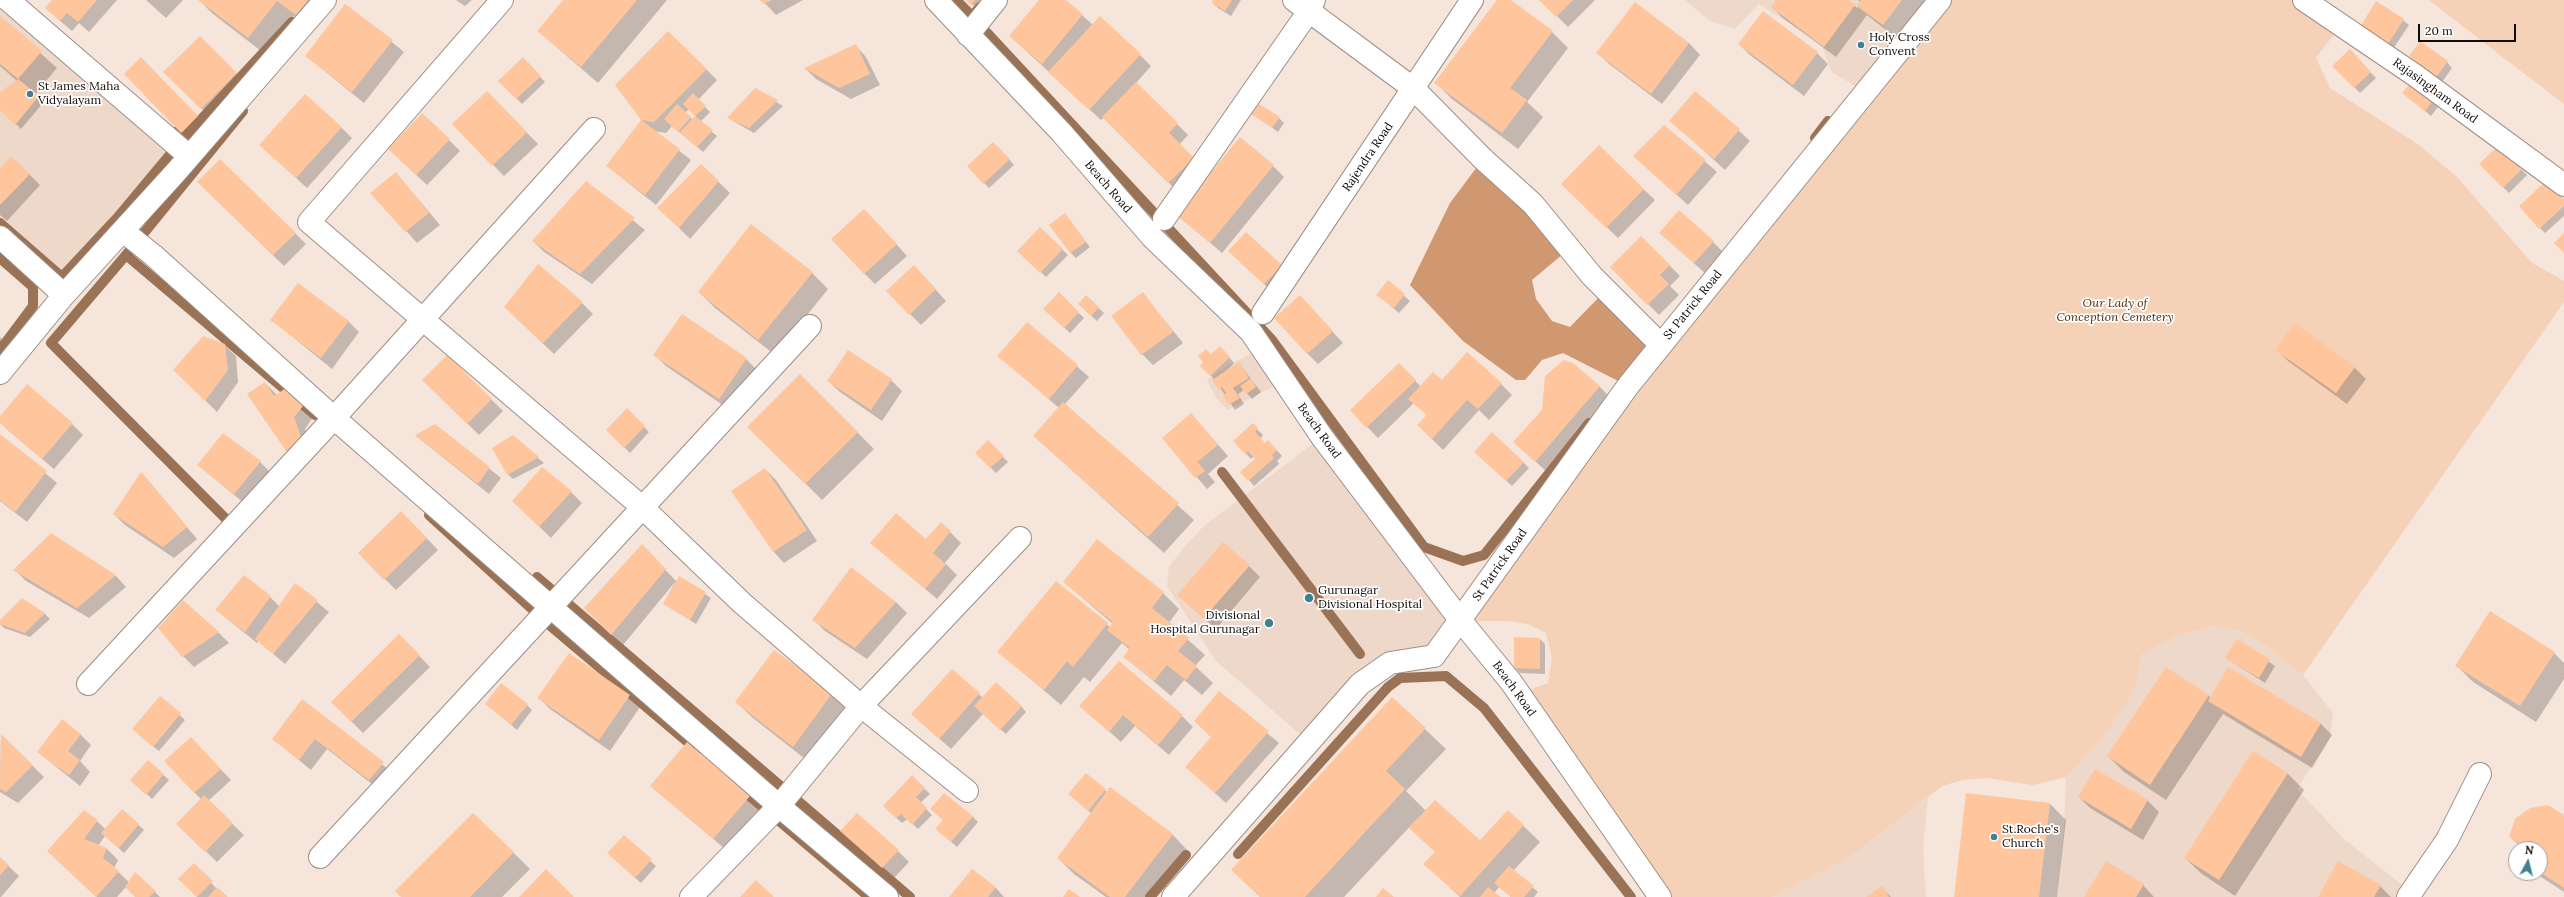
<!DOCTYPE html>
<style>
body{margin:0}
#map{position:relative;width:2564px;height:897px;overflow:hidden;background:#f5e5db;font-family:Lora,serif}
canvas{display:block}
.north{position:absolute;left:2508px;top:841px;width:40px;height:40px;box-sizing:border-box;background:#fff;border:1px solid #9f9e9c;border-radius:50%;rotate:7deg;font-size:11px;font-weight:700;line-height:16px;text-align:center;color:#100c08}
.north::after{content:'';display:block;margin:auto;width:14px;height:18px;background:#3f8093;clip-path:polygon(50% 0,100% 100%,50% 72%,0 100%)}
.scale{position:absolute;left:2418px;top:24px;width:98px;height:18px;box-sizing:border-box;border:2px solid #100c08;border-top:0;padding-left:5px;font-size:12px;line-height:14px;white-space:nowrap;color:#100c08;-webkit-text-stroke:3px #fff;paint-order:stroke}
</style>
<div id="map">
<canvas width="2564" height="897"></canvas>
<div class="north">N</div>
<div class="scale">20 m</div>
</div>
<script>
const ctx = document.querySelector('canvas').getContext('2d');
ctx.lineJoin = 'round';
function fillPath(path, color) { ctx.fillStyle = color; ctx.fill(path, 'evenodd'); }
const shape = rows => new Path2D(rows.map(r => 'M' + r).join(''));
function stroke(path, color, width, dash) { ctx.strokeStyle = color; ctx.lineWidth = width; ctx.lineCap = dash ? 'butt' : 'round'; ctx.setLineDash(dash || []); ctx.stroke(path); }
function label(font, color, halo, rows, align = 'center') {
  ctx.font = font + ' Lora,serif'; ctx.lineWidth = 3.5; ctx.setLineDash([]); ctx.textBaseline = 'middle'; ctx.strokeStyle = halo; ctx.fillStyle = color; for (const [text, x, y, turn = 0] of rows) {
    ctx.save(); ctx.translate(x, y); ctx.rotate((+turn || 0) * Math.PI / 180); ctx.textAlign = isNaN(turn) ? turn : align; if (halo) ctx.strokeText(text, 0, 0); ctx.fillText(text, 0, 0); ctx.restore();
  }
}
fillPath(shape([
 [0,0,189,156,64,295,0,237],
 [1685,0,1861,0,1857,7,1883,25,1903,47,1865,92,1832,72,1821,44,1759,4,1735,29,1710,21],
 [1252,353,1284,381,1228,410,1216,398,1207,380,1223,368],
 [1322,437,1461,621,1434,656,1390,663,1309,742,1216,661,1167,586,1169,567,1184,547,1205,525],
 [2212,626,2237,630,2260,641,2303,675,2333,713,2330,737,2297,789,2345,840,2411,892,2408,897,2057,897,2064,826,2066,777,2100,741,2138,680,2141,655,2174,637],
 [1928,797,1923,848,1926,897,1772,897,1846,860]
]), '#eed8c9');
fillPath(shape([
 [1940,0,2304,0,2341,25,2316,58,2330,88,2419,145,2457,177,2532,263,2564,281,2564,302,2303,675,2260,641,2237,630,2212,626,2174,637,2141,655,2138,680,2127,702,2100,741,2066,777,2033,785,1986,778,1962,780,1942,786,1846,860,1772,897,1660,897,1512,684,1532,689,1548,683,1552,658,1546,633,1528,624,1508,621,1461,621,1564,474],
 [2429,0,2564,0,2564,104,2500,55]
]), '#f5d1b8');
fillPath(shape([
 [1483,159,1570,248,1532,280,1536,299,1552,321,1570,327,1606,290,1661,345,1628,386,1563,353,1542,360,1525,380,1516,380,1463,341,1410,285,1450,203]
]), '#cf9871');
fillPath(shape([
 [54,0,117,0,89,32,79,23,72,31,58,19,47,8],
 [146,0,183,0,166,18],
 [199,0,320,0,313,30,294,16,265,54,213,14],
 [456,0,472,0,465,6],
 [564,0,667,0,598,83,538,31],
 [762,0,803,0,776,15],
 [967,0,986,0,977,9],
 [1040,0,1065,0,1093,25,1140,55,1151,66,1136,83,1188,135,1179,145,1204,170,1180,194,1104,117,1101,120,1010,36],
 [1215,0,1241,0,1231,16,1218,8,1213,3],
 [1499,0,1509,0,1552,32,1568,48,1527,102,1543,117,1518,149,1452,99,1436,83],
 [1541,0,1595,0,1568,27],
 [1778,0,1847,0,1857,8,1861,2,1858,0,1930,0,1900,41,1867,15,1836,57,1783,18,1772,7],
 [1635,4,1689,43,1700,55,1662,104,1609,64,1598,53],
 [346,5,404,52,364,103,306,56],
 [0,17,57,68,35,94,44,102,21,129,0,108,0,93,17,81,0,66],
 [2403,20,2409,25,2393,49,2366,32],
 [668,32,717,80,698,100,710,112,700,122,717,136,703,152,672,126,666,133,654,131,691,160,656,205,607,166,642,120],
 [689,109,696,116,693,120,685,113],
 [200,37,247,84,212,119,165,72],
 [1739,44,1817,53,1828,64,1804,96,1750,55],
 [855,45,866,57,880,85,851,99,816,79,805,68],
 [2350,51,2376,78,2360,93,2334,66],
 [2410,56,2447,62,2452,68,2442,82],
 [523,58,545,82,522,104,500,81],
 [152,70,208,128,193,143,125,74],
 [755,89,783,106,754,133,728,118],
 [487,92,538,144,504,176,453,124],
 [1696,92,1750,141,1725,170,1671,121],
 [2403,93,2441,103,2431,116],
 [1253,114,1279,118,1284,123,1278,132],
 [1664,126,1717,172,1688,205,1646,167],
 [341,127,352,138,307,188,260,145],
 [449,140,460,151,427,185,400,160],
 [2499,146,2527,175,2509,193,2480,164],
 [1599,147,1655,200,1618,238,1573,195],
 [999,148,1014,165,989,188,968,166],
 [701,165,730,193,690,239,670,219],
 [1273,166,1284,177,1222,253,1178,215],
 [0,169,29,174,40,185,7,221,0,215],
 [396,173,440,225,417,243,372,193],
 [586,183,645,230,592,284,544,252,533,241],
 [209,193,295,233,306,244,284,266],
 [2564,200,2564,216,2545,233,2540,228],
 [1065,215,1090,247,1076,258,1071,253],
 [875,221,907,256,875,284,864,273],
 [1040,228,1068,255,1046,277,1019,251],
 [1246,233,1281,266,1276,295,1240,262],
 [1660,233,1713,242,1724,253,1706,274],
 [1641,237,1680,276,1670,286,1679,295,1659,315,1611,267],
 [812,273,828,289,775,355,715,308,699,292],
 [925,278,946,301,921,325,887,291],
 [1388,282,1410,301,1399,313,1378,295],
 [1059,294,1084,318,1070,333,1050,314],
 [1143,294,1183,343,1153,365,1142,354],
 [1086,297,1104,313,1097,321,1084,309],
 [582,303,593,314,554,354,516,318],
 [1311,308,1343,343,1318,364,1307,353],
 [272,320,348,321,359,332,332,369],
 [1027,323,1089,377,1065,404,1194,520,1164,553,1034,436,1059,408,999,356],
 [0,337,13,349,0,363],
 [224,345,236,356,238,382,217,412,175,370],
 [2277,350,2355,368,2366,379,2347,404,2288,361],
 [1225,353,1234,363,1227,370,1239,363,1261,392,1252,399,1244,390,1238,394,1244,404,1235,410,1215,380,1201,365,1211,356],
 [655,355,746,359,757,370,730,410,666,366],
 [447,356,503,411,479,435,423,380],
 [1399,364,1421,387,1442,381,1501,384,1512,395,1489,420,1479,410,1443,450,1418,425,1427,415,1414,403,1378,438,1351,410],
 [800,375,874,449,822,500,749,427],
 [891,380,902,391,882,421,840,392,828,381],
 [265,383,277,395,300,398,313,417,305,429,312,451,298,461,286,450],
 [1599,386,1610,397,1547,472,1526,453],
 [627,410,649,432,630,453,607,430],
 [1191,414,1228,456,1208,474,1215,482,1207,489,1163,438],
 [0,417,72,424,83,435,54,469,9,431,0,422],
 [435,425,501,478,489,494,416,436],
 [1253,425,1263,435,1260,439,1265,444,1268,441,1282,456,1277,461,1279,464,1254,486,1249,480,1257,459,1254,456,1251,459,1234,441],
 [0,436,57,483,27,522,0,501],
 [513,437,544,463,513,479,508,474],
 [988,442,1008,462,996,473,976,453],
 [1480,457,1523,462,1529,468,1512,486],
 [260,462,271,473,245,504,198,465],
 [765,469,776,480,817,541,784,563,773,551],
 [142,473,197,539,174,558,125,525,114,514],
 [571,492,582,503,551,538,524,512],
 [401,512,438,550,396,590,359,553],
 [950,532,961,543,945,563,957,575,937,599,871,543,926,540],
 [52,534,116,576,126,587,89,618,26,581,15,570],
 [1097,541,1163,593,1179,609,1169,623,1205,655,1195,666,1213,683,1202,695,1184,680,1171,696,1125,657,1130,650,1122,643,1090,682,1084,677,1061,705,999,652,1056,583,1110,627,1113,624,1064,582],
 [653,557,677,582,679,577,711,598,696,624,664,603,675,582,623,645,585,608],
 [1249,566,1260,577,1216,629,1178,595],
 [296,585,329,612,285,664,258,641,257,643,216,610,270,597,280,607],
 [896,602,907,613,867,659,825,631,814,620],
 [44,613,50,619,30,637,4,628,0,624,0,621],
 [218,632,229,643,194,667,183,656],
 [399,635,430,667,363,733,332,702],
 [1540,639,1545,644,1545,674,1520,673,1515,668],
 [2237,640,2275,666,2265,683,2226,658],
 [2554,653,2564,663,2564,679,2536,722,2473,682,2457,666],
 [2229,669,2321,724,2332,735,2312,768,2223,714,2166,800,2124,772,2108,756,2208,695,2211,698],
 [952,670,983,698,1021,706,1026,712,1006,734,983,714,951,749,924,725],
 [833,693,849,709,809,762,753,718,736,702],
 [1219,693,1279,743,1226,803,1186,767,1212,738,1195,721],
 [629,696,640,707,610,751,550,709,539,698],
 [160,697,185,720,159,751,138,734],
 [1393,699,1446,749,1406,791,1426,811,1480,842,1508,811,1540,842,1513,871,1538,892,1534,897,1511,897,1499,887,1494,893,1499,897,1460,897,1425,864,1436,853,1417,819,1344,897,1260,897,1233,870],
 [303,701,394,774,381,791,327,749,311,770,273,739],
 [487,704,527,705,532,710,517,730],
 [1081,706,1182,716,1193,727,1169,755,1135,726,1121,742],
 [80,734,91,745,80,761,90,772,80,786,38,752],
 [1,735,44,777,18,803,0,792],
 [687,744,761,808,725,849,651,786],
 [202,750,231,780,208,801,244,835,217,862,189,835,201,799,194,792],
 [148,761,169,780,152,799,137,785],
 [2095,770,2148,801,2159,812,2143,840,2090,808,2079,797],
 [2287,773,2304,790,2235,896,2202,874,2185,858],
 [1086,775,1107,792,1172,834,1188,851,1153,897,1106,897,1074,874,1058,858,1091,813,1075,799],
 [912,777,930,794,920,803,932,815,918,829,907,819,902,823,889,811],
 [2050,804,2066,820,2057,897,1955,897],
 [931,809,972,816,978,822,957,847,942,834,944,820],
 [122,810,144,830,124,853,105,836,98,846,107,849,118,860,114,868,129,882,155,892,160,897,136,897,126,887,117,897,97,897,60,862,97,821,105,829],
 [474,814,530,869,502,897,402,897],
 [2564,816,2564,892,2535,873,2540,873,2540,849,2523,849,2510,837],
 [624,837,656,866,641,883,614,859],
 [853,842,898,851,909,862,894,878],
 [0,858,19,876,1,897,0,897],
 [194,865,216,888,227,897,197,897,180,879],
 [973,870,996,888,1004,897,950,897],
 [2143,885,2154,897,2085,897],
 [2380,886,2391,897,2319,897],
 [1882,888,1891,897,1867,897]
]), '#0003');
stroke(shape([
 [956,0,972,16,980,7],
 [976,21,1272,340,1424,547,1463,561,1484,555,1589,423],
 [243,111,126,255,315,415],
 [175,132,183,139,292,22],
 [1815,138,1828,121],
 [0,223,62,277,118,217,178,145],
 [126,255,51,343,227,520],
 [0,258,33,287,33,306,0,350],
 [1222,472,1360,654],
 [429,515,554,629,697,750],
 [537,577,910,897],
 [733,782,869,897],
 [1238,854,1388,687,1400,678,1446,676,1484,708,1631,897],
 [1150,897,1186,855]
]), '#9a7356', 10);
fillPath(shape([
 [52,0,97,0,78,22,67,13,60,21,45,8],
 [198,0,308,0,296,15,277,1,248,38],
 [563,0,637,0,581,67,537,31],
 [760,0,772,0,764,4],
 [966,0,975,0,971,5],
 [1039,0,1066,0,1083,14,1042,64,1009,36],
 [1213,0,1232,0,1225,11,1212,3],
 [1497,0,1511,0,1553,31,1510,88,1527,100,1502,133,1434,83],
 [1539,0,1573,0,1556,17],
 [1776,0,1849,0,1855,5,1824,47,1771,7],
 [1861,0,1902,0,1883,25,1857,6],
 [2376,1,2404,19,2388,44,2360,27],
 [1635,2,1689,43,1651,94,1596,53],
 [345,4,393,40,352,92,305,56],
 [1763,11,1818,52,1793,85,1738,44],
 [0,16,42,51,18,79,0,64],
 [1100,16,1141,54,1089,110,1048,72],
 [668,31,707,69,654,122,641,120,615,85],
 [200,36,237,73,201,109,163,72],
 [2420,41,2448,61,2436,77,2409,56],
 [856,44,870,74,839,88,804,68],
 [2350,49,2371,72,2354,88,2332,66],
 [141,57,198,116,181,133,124,74],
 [523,57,541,76,516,99,498,81],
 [18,79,39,96,15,125,0,110,0,92],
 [2413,80,2436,97,2425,111,2402,93],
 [1136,82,1178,123,1169,133,1194,158,1168,183,1102,117],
 [755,88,778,100,749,128,727,118],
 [487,91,527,132,492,166,452,124],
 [1695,91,1740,129,1714,159,1669,121],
 [693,93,706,106,695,116,683,104],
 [305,94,342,127,296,178,259,145],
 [677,104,691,117,678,132,664,119],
 [1259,104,1280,117,1272,128,1251,114],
 [422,113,450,139,416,175,388,149],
 [695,116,713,130,697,147,680,132],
 [641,120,680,149,645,195,606,166],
 [1664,125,1706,160,1676,195,1633,156],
 [1240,137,1274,165,1210,243,1176,215],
 [993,142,1010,159,983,184,967,166],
 [1599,145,1644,189,1606,228,1561,184],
 [2499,145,2522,169,2503,188,2479,164],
 [11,156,30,174,0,205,0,168],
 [220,159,296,233,273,255,197,182],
 [701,164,719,181,679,228,657,208],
 [396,172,429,213,405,232,370,193],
 [2547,180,2564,199,2564,206,2539,229,2519,206],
 [586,181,635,218,580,274,532,241],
 [864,209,897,244,864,274,831,239],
 [1679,210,1714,241,1694,263,1659,233],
 [1065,213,1086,242,1070,253,1049,225],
 [751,224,813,272,758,340,698,292],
 [1040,227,1063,249,1040,273,1017,251],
 [1246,232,1282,265,1264,284,1228,251],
 [2564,233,2564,253,2554,243],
 [1641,236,1670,265,1660,275,1669,284,1647,305,1610,267],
 [538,264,583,302,543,343,504,307],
 [914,265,936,289,909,315,886,291],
 [1388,280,1405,294,1394,308,1376,295],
 [298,283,349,321,321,358,270,320],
 [1059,292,1079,312,1064,328,1043,309],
 [1143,292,1173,332,1141,355,1111,316],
 [1086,295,1099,307,1091,316,1078,304],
 [1300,295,1333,331,1307,354,1274,318],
 [682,314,747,358,719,399,653,355],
 [1027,322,1078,365,1049,399,997,356],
 [2295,323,2355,367,2336,393,2275,350],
 [203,336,225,344,228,370,205,401,173,370],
 [1220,346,1230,357,1210,376,1200,366,1203,362,1198,356,1206,349,1211,354],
 [848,350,892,379,871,410,827,381],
 [1467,352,1502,383,1478,409,1467,400,1432,439,1417,425,1427,415,1408,399,1433,372,1442,380],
 [447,355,492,399,467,424,422,380],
 [1564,360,1573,363,1600,386,1535,462,1513,442,1542,410,1545,376],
 [1239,362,1249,378,1233,388,1240,398,1229,405,1223,396,1226,393,1222,387,1219,390,1212,380],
 [1399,363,1416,380,1366,428,1350,410],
 [800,374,858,432,805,484,747,427],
 [1251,378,1256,387,1246,394,1240,386],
 [265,382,274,396,289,386,303,406,294,417,302,440,286,451,247,394],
 [27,384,73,423,42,459,0,423,0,416],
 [1063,402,1179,503,1148,537,1033,436],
 [627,408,645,426,624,448,606,430],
 [1191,413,1218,445,1197,462,1205,471,1195,478,1162,438],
 [1253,423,1258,428,1255,432,1265,443,1268,440,1277,450,1272,455,1274,458,1248,481,1240,472,1255,459,1248,451,1245,454,1233,441],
 [435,424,490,467,478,484,415,435],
 [1492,432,1524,462,1506,481,1474,452],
 [223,433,261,461,234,494,197,465],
 [0,434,47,471,15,512,0,500],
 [513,435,539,457,507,475,492,448],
 [988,440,1004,456,990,468,975,453],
 [542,467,572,491,539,527,512,501],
 [765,468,807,530,773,552,731,491],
 [141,472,187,527,163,547,113,514],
 [401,511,427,538,384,580,358,553],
 [896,513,926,539,941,522,951,531,933,553,946,564,925,589,870,543],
 [51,533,116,575,77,608,13,570],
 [1097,539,1164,592,1152,608,1189,638,1178,651,1197,666,1186,680,1167,665,1154,681,1123,657,1130,648,1107,630,1113,622,1063,582],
 [1223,542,1250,565,1204,618,1177,595],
 [642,544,666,569,611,635,584,608],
 [851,567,896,602,855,648,812,620],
 [244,575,271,596,245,632,215,610],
 [679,576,706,592,690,620,663,604],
 [1056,581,1108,623,1073,667,1067,661,1044,690,997,652],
 [295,583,318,600,273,654,255,639],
 [22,598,45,613,25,633,0,624,0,620],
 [183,600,219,632,182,657,158,628],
 [2490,611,2555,652,2520,706,2455,666],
 [399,634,420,655,351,722,331,702],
 [1514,637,1540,638,1540,669,1514,668],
 [2237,639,2270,659,2259,678,2225,658],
 [774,650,833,692,793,747,735,702],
 [569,653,630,695,599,740,537,698],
 [1119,661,1183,715,1158,745,1123,715,1109,732,1079,706],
 [2166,667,2209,695,2150,785,2107,756],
 [2228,667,2321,723,2301,757,2208,701],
 [952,669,980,693,939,739,911,714],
 [996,682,1022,706,1000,730,974,706],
 [501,683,528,704,511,725,485,704],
 [1219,691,1269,731,1215,793,1185,767,1211,737,1194,721],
 [160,696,181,713,153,747,132,729],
 [1392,697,1426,728,1386,771,1405,789,1305,897,1260,897,1231,870],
 [302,699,384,762,369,780,315,739,299,760,272,739],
 [62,719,81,734,68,751,80,760,69,775,37,752],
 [1,734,33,765,6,792,0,789],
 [191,737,221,769,194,793,164,761],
 [687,742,750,796,713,839,650,786],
 [2253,751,2288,773,2219,880,2184,858],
 [148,760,164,774,146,795,130,780],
 [2095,769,2148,800,2131,829,2078,797],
 [1086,773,1106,789,1088,811,1068,794],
 [912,775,925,788,916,797,927,808,912,825,901,814,896,818,883,806],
 [1110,787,1173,834,1125,897,1110,897,1057,858],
 [944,793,973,816,951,842,935,829,943,820,930,809],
 [1966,793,2050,803,2039,897,1954,897],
 [204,795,233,823,205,852,176,824],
 [1435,800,1480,840,1508,810,1524,825,1460,896,1423,864,1435,852,1409,828],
 [2548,805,2564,815,2564,888,2540,872,2540,849,2521,849,2523,846,2509,837,2515,819,2530,808],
 [122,809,139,824,119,848,101,833],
 [84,810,98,820,84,839,107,848,103,858,119,871,96,897,47,851],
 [473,813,514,852,470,897,401,897,395,891],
 [857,813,899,850,882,868,840,831],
 [624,835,652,859,635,878,607,853],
 [0,857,9,865,0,875],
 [2106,861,2144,884,2136,897,2084,897],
 [2338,861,2381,885,2374,897,2318,897],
 [194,863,213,881,197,897,178,879],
 [1509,866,1534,886,1524,897,1511,897,1494,883],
 [546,869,574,897,519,897],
 [972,869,996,887,988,897,949,897],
 [135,872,156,891,149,897,135,897,125,887],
 [756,880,774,897,740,897],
 [1882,886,1889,897,1866,897],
 [217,887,228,897,208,897],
 [1488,887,1501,897,1480,897],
 [1383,888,1394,897,1376,897],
 [1069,889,1080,897,1063,897]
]), '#ffc69d');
const street = shape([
 [8,0,189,156],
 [502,0,309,222,642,507,742,603,861,706,967,791],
 [1294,0,1414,89,1483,159,1533,204,1592,276,1661,345],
 [2304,0,2416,76,2564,185],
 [968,35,996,0],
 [1164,219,1309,11,1314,0],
 [123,231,153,255,334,418,779,806,887,897],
 [0,237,64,295],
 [1263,313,1472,0],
 [0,373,64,295,176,172,325,0],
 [88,684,334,418,594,129],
 [320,857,810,326],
 [691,897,779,806,861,706,1020,538],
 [1173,897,1360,684,1390,663,1434,656,1628,386,1940,0],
 [2408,897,2447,840,2480,774]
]);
const secondary = shape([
 [936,0,1061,132,1152,237,1251,332,1322,437,1461,621,1511,682,1660,897]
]);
stroke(street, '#9d8f85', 24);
stroke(secondary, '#9d8f85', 24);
stroke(street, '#fff', 22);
stroke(secondary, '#fff', 22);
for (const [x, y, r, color] of [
 [1861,45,4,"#3f8093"],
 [30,94,4,"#3f8093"],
 [1309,598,5,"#3f8093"],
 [1269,623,5,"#3f8093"],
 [1994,837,4,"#3f8093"]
]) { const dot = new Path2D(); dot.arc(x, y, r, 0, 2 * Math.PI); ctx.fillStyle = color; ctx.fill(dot); stroke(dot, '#fff', 1.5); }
label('12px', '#100c08', '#fff', [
 ["Holy Cross",1869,38],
 ["Convent",1869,52],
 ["St James Maha",38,87],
 ["Vidyalayam",38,101],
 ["Gurunagar",1318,591],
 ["Divisional Hospital",1318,605],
 ["Divisional",1260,616,"right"],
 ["Hospital Gurunagar",1260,630,"right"],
 ["St.Roche's",2002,830],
 ["Church",2002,844]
], 'left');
label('12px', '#100c08', '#fff', [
 ["Rajasingham Road",2435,91,36],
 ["Rajendra Road",1368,157,-56],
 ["Beach Road",1108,187,49],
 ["St Patrick Road",1693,305,-51],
 ["Beach Road",1319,431,54],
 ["St Patrick Road",1500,565,-55],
 ["Beach Road",1514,689,54]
]);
label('italic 12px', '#4f2b0c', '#fff', [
 ["Our Lady of",2115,304],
 ["Conception Cemetery",2115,318]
]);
</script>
